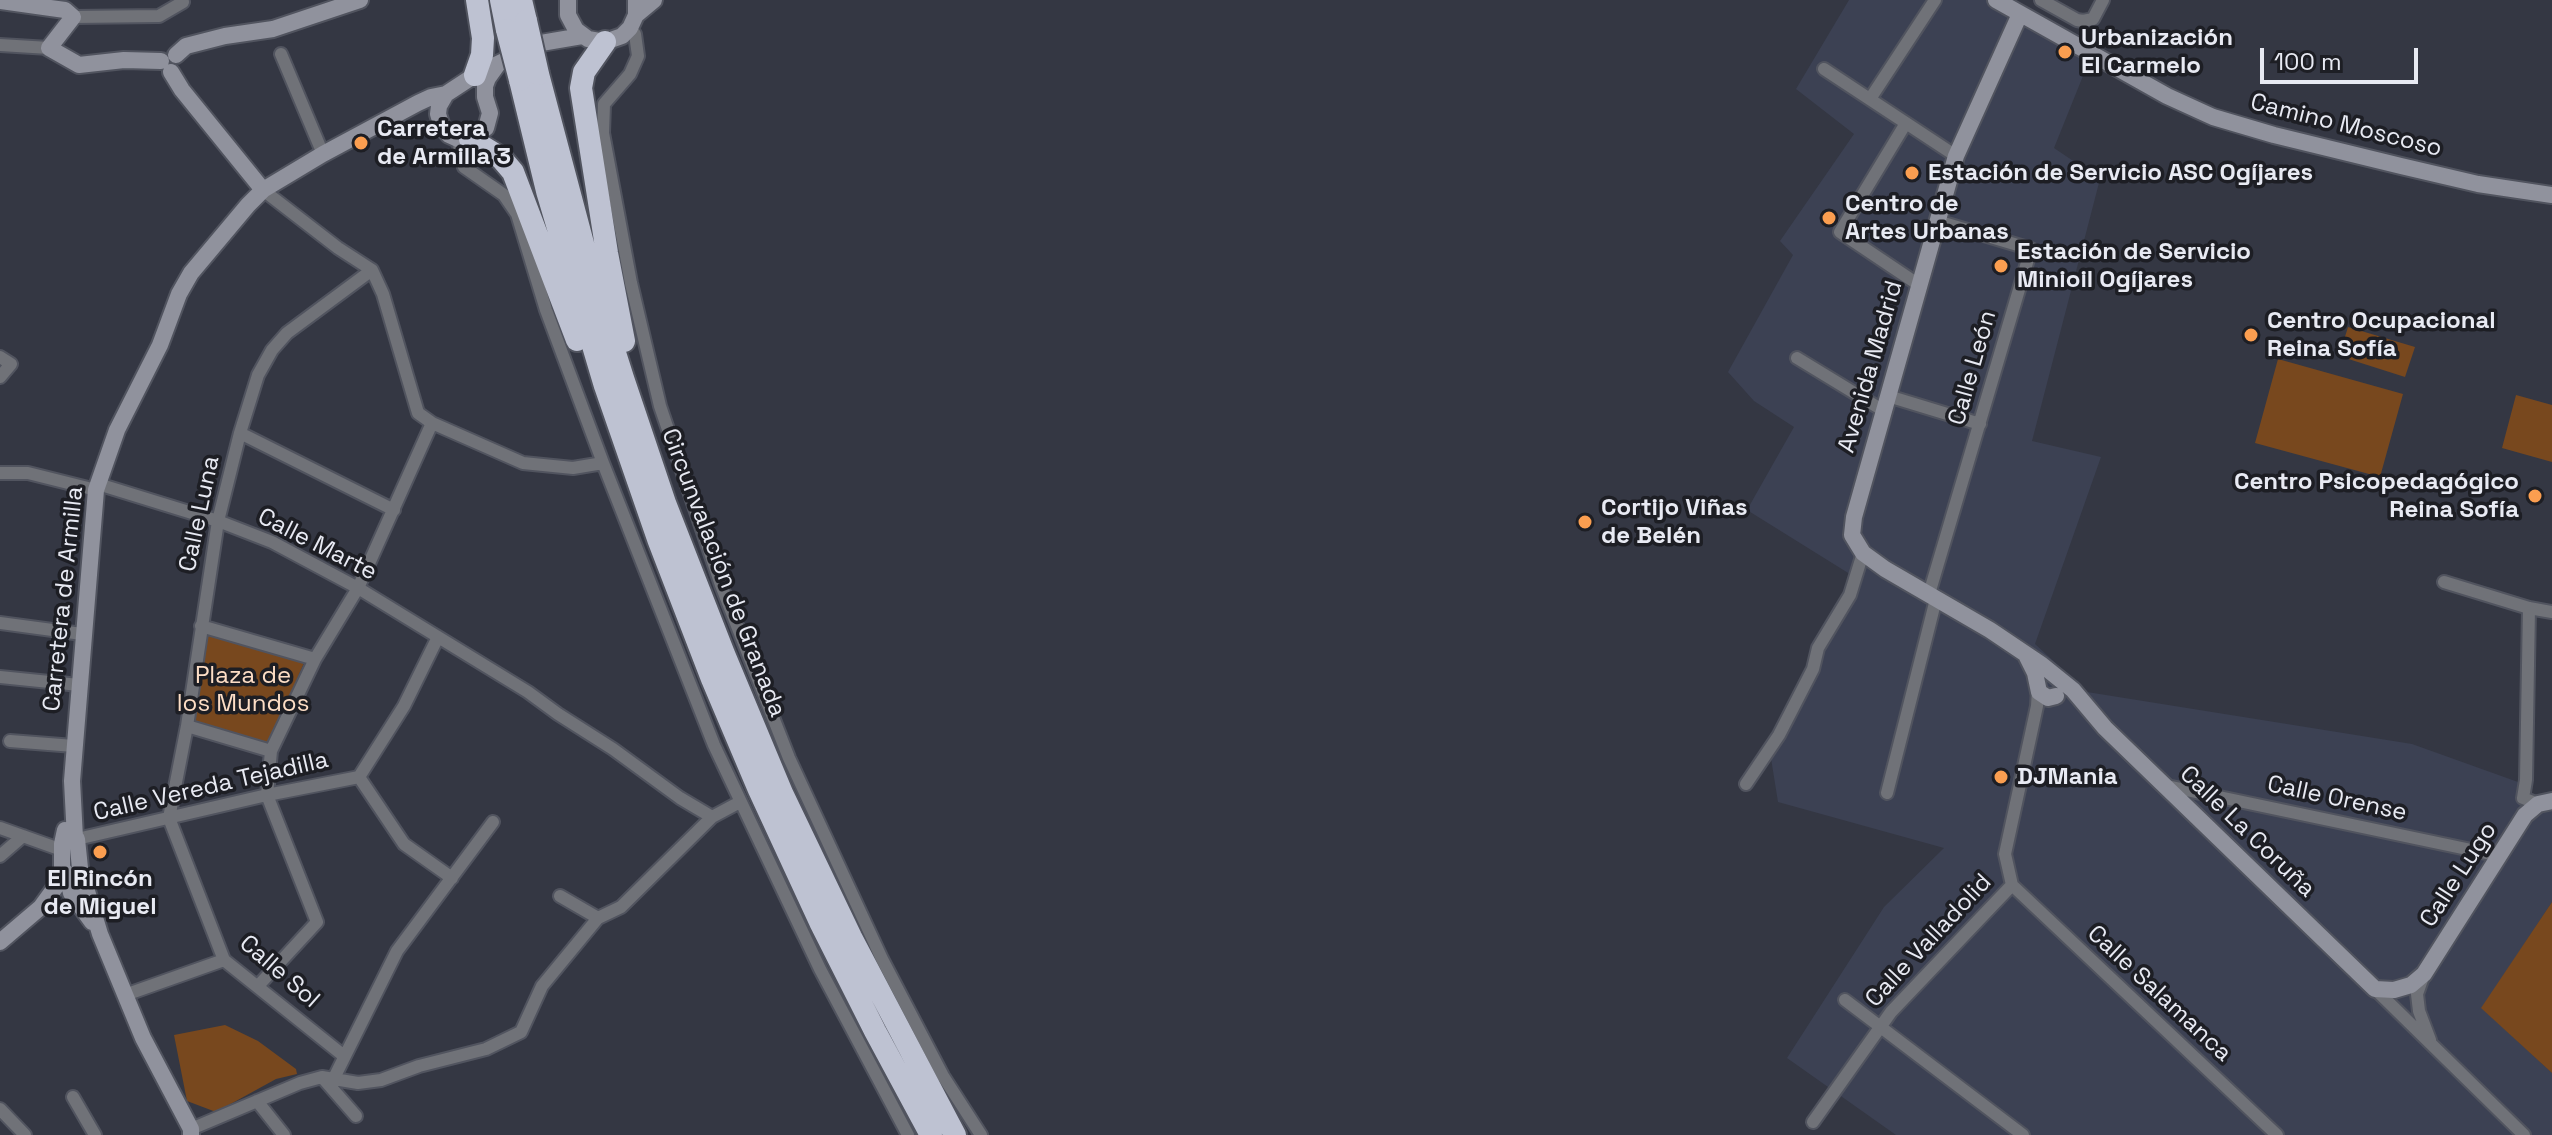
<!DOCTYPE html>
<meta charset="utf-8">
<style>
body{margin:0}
#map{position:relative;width:2552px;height:1135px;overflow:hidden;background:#343743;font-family:"Space Grotesk",sans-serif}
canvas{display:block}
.scale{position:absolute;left:2260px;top:48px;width:158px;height:36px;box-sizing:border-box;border:4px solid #e8eaf3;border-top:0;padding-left:10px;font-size:24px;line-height:28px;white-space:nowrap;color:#e8eaf3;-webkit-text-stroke:6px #1d1e24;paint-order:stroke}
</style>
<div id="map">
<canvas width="2552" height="1135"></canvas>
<div class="scale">100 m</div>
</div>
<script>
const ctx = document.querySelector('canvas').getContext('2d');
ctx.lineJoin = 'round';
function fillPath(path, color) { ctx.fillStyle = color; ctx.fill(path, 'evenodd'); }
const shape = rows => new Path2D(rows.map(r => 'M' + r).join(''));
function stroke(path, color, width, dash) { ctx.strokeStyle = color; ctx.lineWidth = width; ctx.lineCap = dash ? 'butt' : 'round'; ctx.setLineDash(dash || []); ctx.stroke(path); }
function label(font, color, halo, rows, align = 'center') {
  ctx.font = font + ' "Space Grotesk",sans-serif'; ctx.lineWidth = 7; ctx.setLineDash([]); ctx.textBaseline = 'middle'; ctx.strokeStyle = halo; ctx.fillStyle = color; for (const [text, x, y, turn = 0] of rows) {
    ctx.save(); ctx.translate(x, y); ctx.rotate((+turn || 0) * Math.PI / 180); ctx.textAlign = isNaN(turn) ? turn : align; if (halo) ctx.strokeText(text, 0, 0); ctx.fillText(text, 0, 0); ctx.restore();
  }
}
fillPath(shape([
 [1849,0,1989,0,2089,61,2054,148,2100,179,2032,441,2101,457,2035,644,2087,692,2412,744,2518,782,2541,808,2552,807,2552,902,2482,1008,2552,1073,2552,1135,1896,1135,1787,1058,1884,907,1944,848,1778,802,1770,752,1853,576,1747,510,1794,427,1754,401,1728,372,1793,255,1780,241,1854,134,1796,89]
]), '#3c4153');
fillPath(shape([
 [2348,327,2415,347,2405,377,2339,356],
 [2278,359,2403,394,2380,477,2255,443],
 [2516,395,2552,405,2552,462,2502,448],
 [208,635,304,663,269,743,193,720],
 [2552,902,2552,1073,2481,1008],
 [225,1025,258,1041,296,1069,297,1074,276,1079,216,1112,187,1101,174,1035]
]), '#78481e');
const street = shape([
 [2041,0,2077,20,2083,21,2093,19,2103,0],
 [73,17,159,16,183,2],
 [630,28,635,34,638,56,630,74,604,104,603,133,631,283,660,406,721,585,789,758,882,959,943,1076,981,1135],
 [0,45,49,48],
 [281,54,323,154],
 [1824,69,1956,156],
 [1870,99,1935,0],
 [1906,123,1840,232,1919,285],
 [460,140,459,151,464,167,504,195,517,214,546,310,603,463,714,745,820,969,908,1135],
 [263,190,338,248,372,270,383,294,418,413,432,423,523,463,573,468,603,463],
 [0,357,11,364,0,377],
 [1797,358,1884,411],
 [1888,396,1980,424],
 [240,433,394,510],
 [0,473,28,473,96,490],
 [98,484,218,521,272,542,358,588,528,692,558,714,613,749,680,798,712,817],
 [2444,582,2529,608,2552,612],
 [1929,594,2031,249,1937,221],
 [2529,608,2526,780,2523,798,2538,804],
 [0,623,82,634],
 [201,626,315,659],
 [0,677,79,685],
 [187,726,271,751],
 [10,741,74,746],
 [359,777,404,706,438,637],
 [359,777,404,844,452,878],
 [1746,784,1779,735,1813,669,1818,648,1850,595,1863,553],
 [2167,786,2500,856],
 [1887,793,1936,599],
 [0,828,62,850],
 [77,839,267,795,359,777],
 [0,856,23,836],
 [2012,885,2277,1135],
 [560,896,598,918],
 [2424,974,2417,994,2419,1011,2430,1040],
 [258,986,317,922,267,795,271,751,315,659,358,588,432,423],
 [2375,989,2524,1135],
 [125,995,224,960],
 [1845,1000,2023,1135],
 [344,1056,224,960,169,818,187,726,218,521,240,433,258,375,272,350,287,333,372,270],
 [322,1077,356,1116],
 [334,1078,397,951,493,822],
 [73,1097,95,1135],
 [257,1101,284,1135],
 [0,1109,25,1135],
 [1813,1122,1891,1012,2012,885,2005,854,2037,706,2038,689],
 [191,1129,300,1083,322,1077,358,1083,381,1080,419,1066,486,1049,521,1032,542,986,598,918,621,907,712,817,740,802]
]);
const secondary = shape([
 [568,0,568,15,576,30,588,39,605,42,622,36,630,28,636,15,636,0],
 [1996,0,2167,96,2213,117,2274,135,2401,166,2478,184,2552,195],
 [0,1,65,10,73,17,49,48,79,65,124,60,161,61],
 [2020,14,1956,156,1854,517,1852,535,1863,553,1885,569,1990,630,2042,665,2073,690,2105,728,2375,989,2394,990,2411,985,2424,974,2525,815,2538,804,2552,801],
 [636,15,654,0],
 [176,55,186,46,225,36,273,29,360,0],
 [498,64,488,78,485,86,485,97,490,113,486,128,470,139,460,140,449,135,442,127,438,114,439,106,446,94,475,75,541,43,582,36],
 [171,72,182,90,263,190],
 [2027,657,2035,673,2039,692,2048,698,2056,696],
 [65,830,62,844,62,868,67,875],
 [67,838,77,839,80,868,100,934,143,1038,191,1129,191,1135],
 [75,838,72,781,96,490,117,430,160,345,179,294,191,273,248,205,263,190,323,154,418,103,431,97,446,94],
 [67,875,71,893,92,922],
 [0,942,41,907,65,874]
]);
const highway = shape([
 [501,0,507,30],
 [521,0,526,21],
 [605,42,584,72,581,88,607,253,624,341],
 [538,74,597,296,623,378,665,503,724,654,782,793,851,937,955,1135],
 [475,75,482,55,483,38,477,0],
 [520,80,547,191,605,386,658,539,712,679,759,790,820,922,875,1031,931,1135],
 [470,139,501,158,513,172,577,340]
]);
stroke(street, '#51545f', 16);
stroke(secondary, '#51545f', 20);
stroke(highway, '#51545f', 26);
stroke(street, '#707278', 12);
stroke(secondary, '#90929d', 16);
stroke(highway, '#bec2d2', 22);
const highwayBridge = shape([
 [526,21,538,74],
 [507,30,520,80]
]);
stroke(highwayBridge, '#51545f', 26, []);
stroke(highwayBridge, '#bec2d2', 22);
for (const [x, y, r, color] of [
 [2065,52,8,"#fb9e50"],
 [361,143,8,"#fb9e50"],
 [1912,173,8,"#fb9e50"],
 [1829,218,8,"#fb9e50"],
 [2001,266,8,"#fb9e50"],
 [2251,335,8,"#fb9e50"],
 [2535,496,8,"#fb9e50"],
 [1585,522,8,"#fb9e50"],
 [2001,777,8,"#fb9e50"],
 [100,852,8,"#fb9e50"]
]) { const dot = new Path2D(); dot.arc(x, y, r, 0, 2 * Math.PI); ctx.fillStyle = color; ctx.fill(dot); stroke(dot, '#1d1e24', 3); }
label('bold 24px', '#e8eaf3', '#1d1e24', [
 ["Urbanización",2081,38],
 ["El Carmelo",2081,66],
 ["Carretera",377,129],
 ["de Armilla 3",377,157],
 ["Estación de Servicio ASC Ogíjares",1928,173],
 ["Centro de",1845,204],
 ["Artes Urbanas",1845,232],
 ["Estación de Servicio",2017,252],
 ["Minioil Ogíjares",2017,280],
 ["Centro Ocupacional",2267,321],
 ["Reina Sofía",2267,349],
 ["Centro Psicopedagógico",2519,482,"right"],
 ["Reina Sofía",2519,510,"right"],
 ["Cortijo Viñas",1601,508],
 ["de Belén",1601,536],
 ["DJMania",2017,777],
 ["El Rincón",100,879,"center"],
 ["de Miguel",100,907,"center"]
], 'left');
label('24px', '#e8eaf3', '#1d1e24', [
 ["Camino Moscoso",2346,126,14],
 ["Avenida Madrid",1871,367,-74],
 ["Calle León",1973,368,-74],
 ["Calle Luna",200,514,-78],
 ["Calle Marte",317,545,27],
 ["Circunvalación de Granada",723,573,69],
 ["Carretera de Armilla",64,599,-84],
 ["Calle Vereda Tejadilla",211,787,-13],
 ["Calle Orense",2337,799,12],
 ["Calle La Coruña",2247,832,44],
 ["Calle Lugo",2459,875,-57],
 ["Calle Valladolid",1929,941,-47],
 ["Calle Sol",279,972,41],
 ["Calle Salamanca",2159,994,43]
]);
label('24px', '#fddec6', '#1d1e24', [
 ["Plaza de",243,676],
 ["los Mundos",243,704]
]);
</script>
